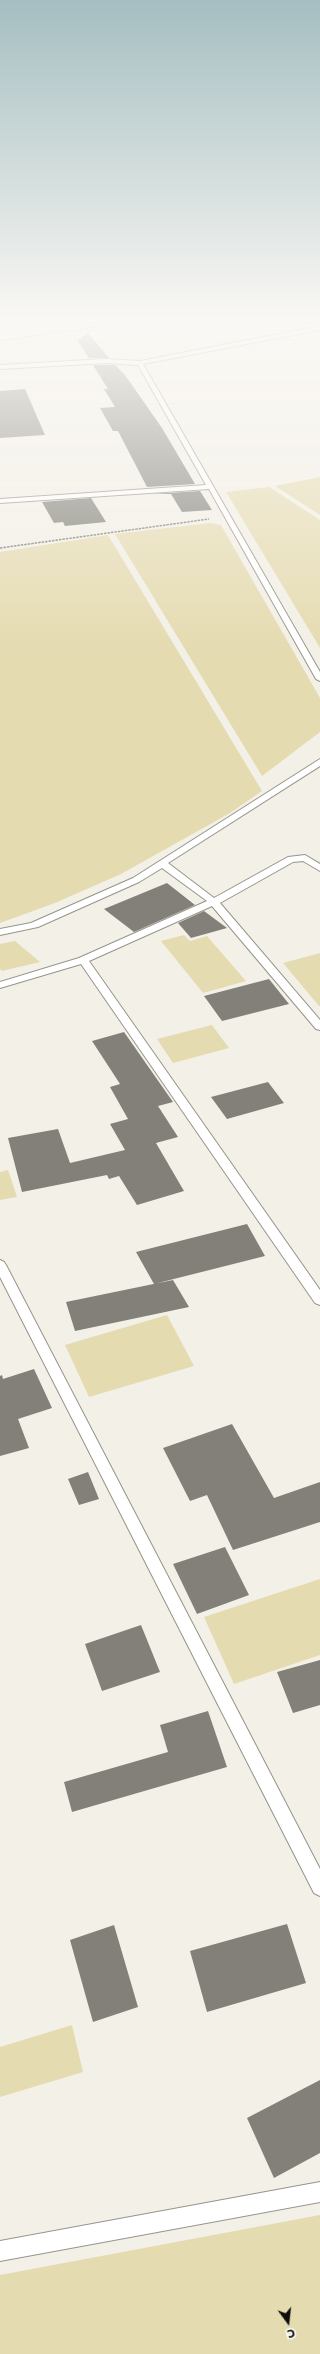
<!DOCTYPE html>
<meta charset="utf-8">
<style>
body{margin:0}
#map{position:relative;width:320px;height:2354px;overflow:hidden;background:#f3f0e7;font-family:Commissioner,sans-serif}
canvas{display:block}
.north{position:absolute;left:268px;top:2302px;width:40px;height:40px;-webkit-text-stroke:3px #fff;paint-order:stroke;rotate:165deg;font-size:11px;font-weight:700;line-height:16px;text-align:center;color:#0e0d0a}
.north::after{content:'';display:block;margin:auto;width:14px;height:18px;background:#0e0d0a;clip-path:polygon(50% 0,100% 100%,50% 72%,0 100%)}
</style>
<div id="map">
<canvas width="320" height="2354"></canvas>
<div class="north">С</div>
</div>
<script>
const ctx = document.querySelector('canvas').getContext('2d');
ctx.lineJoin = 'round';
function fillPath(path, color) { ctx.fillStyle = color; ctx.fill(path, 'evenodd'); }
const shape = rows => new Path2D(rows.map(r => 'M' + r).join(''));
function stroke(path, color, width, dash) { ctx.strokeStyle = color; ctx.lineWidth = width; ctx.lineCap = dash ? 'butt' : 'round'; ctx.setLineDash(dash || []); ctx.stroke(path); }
fillPath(shape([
 [320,477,320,515,275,486],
 [269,487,320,520,320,648,226,492],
 [210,523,221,525,320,698,320,732,262,776,115,534],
 [108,535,262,791,230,813,121,874,55,903,0,923,0,552],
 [184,935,190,941,207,936,246,981,203,993,161,941],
 [15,941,40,962,2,971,0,969,0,944],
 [320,953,320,1006,319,1006,283,963],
 [212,1025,229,1048,173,1063,157,1039],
 [8,1170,17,1197,0,1200,0,1172],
 [167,1315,194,1366,89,1397,65,1345],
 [320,1579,320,1655,234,1684,204,1617],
 [72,2025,83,2072,0,2097,0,2047],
 [320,2215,320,2354,0,2354,0,2275]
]), '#e5dbb1');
fillPath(shape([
 [88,333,109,358,89,358,77,340],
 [93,365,115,365,125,375,162,428,195,484,147,487,118,431,113,431,100,408,115,407,104,389,108,389],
 [25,389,45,435,0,438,0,391],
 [200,491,212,510,182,512,171,494,151,494],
 [91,498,106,522,65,526,63,522,54,523,42,502],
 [167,883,195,905,134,932,104,909],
 [204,911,227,928,191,938,178,923],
 [269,979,289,1004,222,1021,204,996],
 [124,1032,173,1102,158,1106,178,1137,156,1143,184,1191,137,1205,119,1176,109,1179,107,1175,22,1192,8,1138,58,1129,70,1163,125,1150,110,1124,128,1119,110,1087,120,1084,92,1041],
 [268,1082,284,1103,227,1119,211,1097],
 [247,1224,265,1256,154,1284,136,1252],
 [173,1280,189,1307,75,1331,66,1302],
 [34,1369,52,1408,18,1419,29,1448,0,1456,0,1376,2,1375,3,1379],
 [232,1424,274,1498,320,1482,320,1522,233,1550,207,1495,190,1501,163,1448],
 [88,1472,99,1499,79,1505,68,1479],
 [225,1547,249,1595,197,1614,173,1564],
 [141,1625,160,1672,102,1691,85,1644],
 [320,1660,320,1705,293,1713,277,1672],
 [208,1711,227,1767,72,1812,64,1782,168,1752,160,1725],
 [287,1924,306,1983,207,2012,190,1951],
 [114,1925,138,2007,93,2022,70,1940],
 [320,2080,320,2153,274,2178,247,2118]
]), '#828078');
const lane = shape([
 [320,326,320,330,143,364,320,672,320,681,316,679,209,489,0,503,0,499,206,485,138,365,106,363,0,369,0,365,106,359,140,361,320,326],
 [320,759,320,766,168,863,214,898,288,857,305,855,320,864,320,871,303,861,293,862,220,903,320,1020,320,1030,316,1029,212,906,89,961,320,1290,320,1305,315,1303,81,964,0,988,0,982,79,958,207,901,162,868,139,882,38,927,0,935,0,929,31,923,133,878,320,759],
 [0,1260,4,1262,6,1265,320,1869,320,1896,314,1893,0,1277,0,1260],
 [320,2182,320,2202,0,2261,0,2241,320,2182]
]);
stroke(lane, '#96948b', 2);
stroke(shape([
 [0,341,128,322]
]), '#7f7d77', 1, [2, 1]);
stroke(shape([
 [0,548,209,519]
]), '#7f7d77', 1.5, [2.5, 1]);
fillPath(lane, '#fff');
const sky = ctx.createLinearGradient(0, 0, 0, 652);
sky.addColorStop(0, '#a5bec1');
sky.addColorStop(0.49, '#faf8f4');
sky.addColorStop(1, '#faf8f400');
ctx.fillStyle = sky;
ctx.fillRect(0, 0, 320, 652);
</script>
